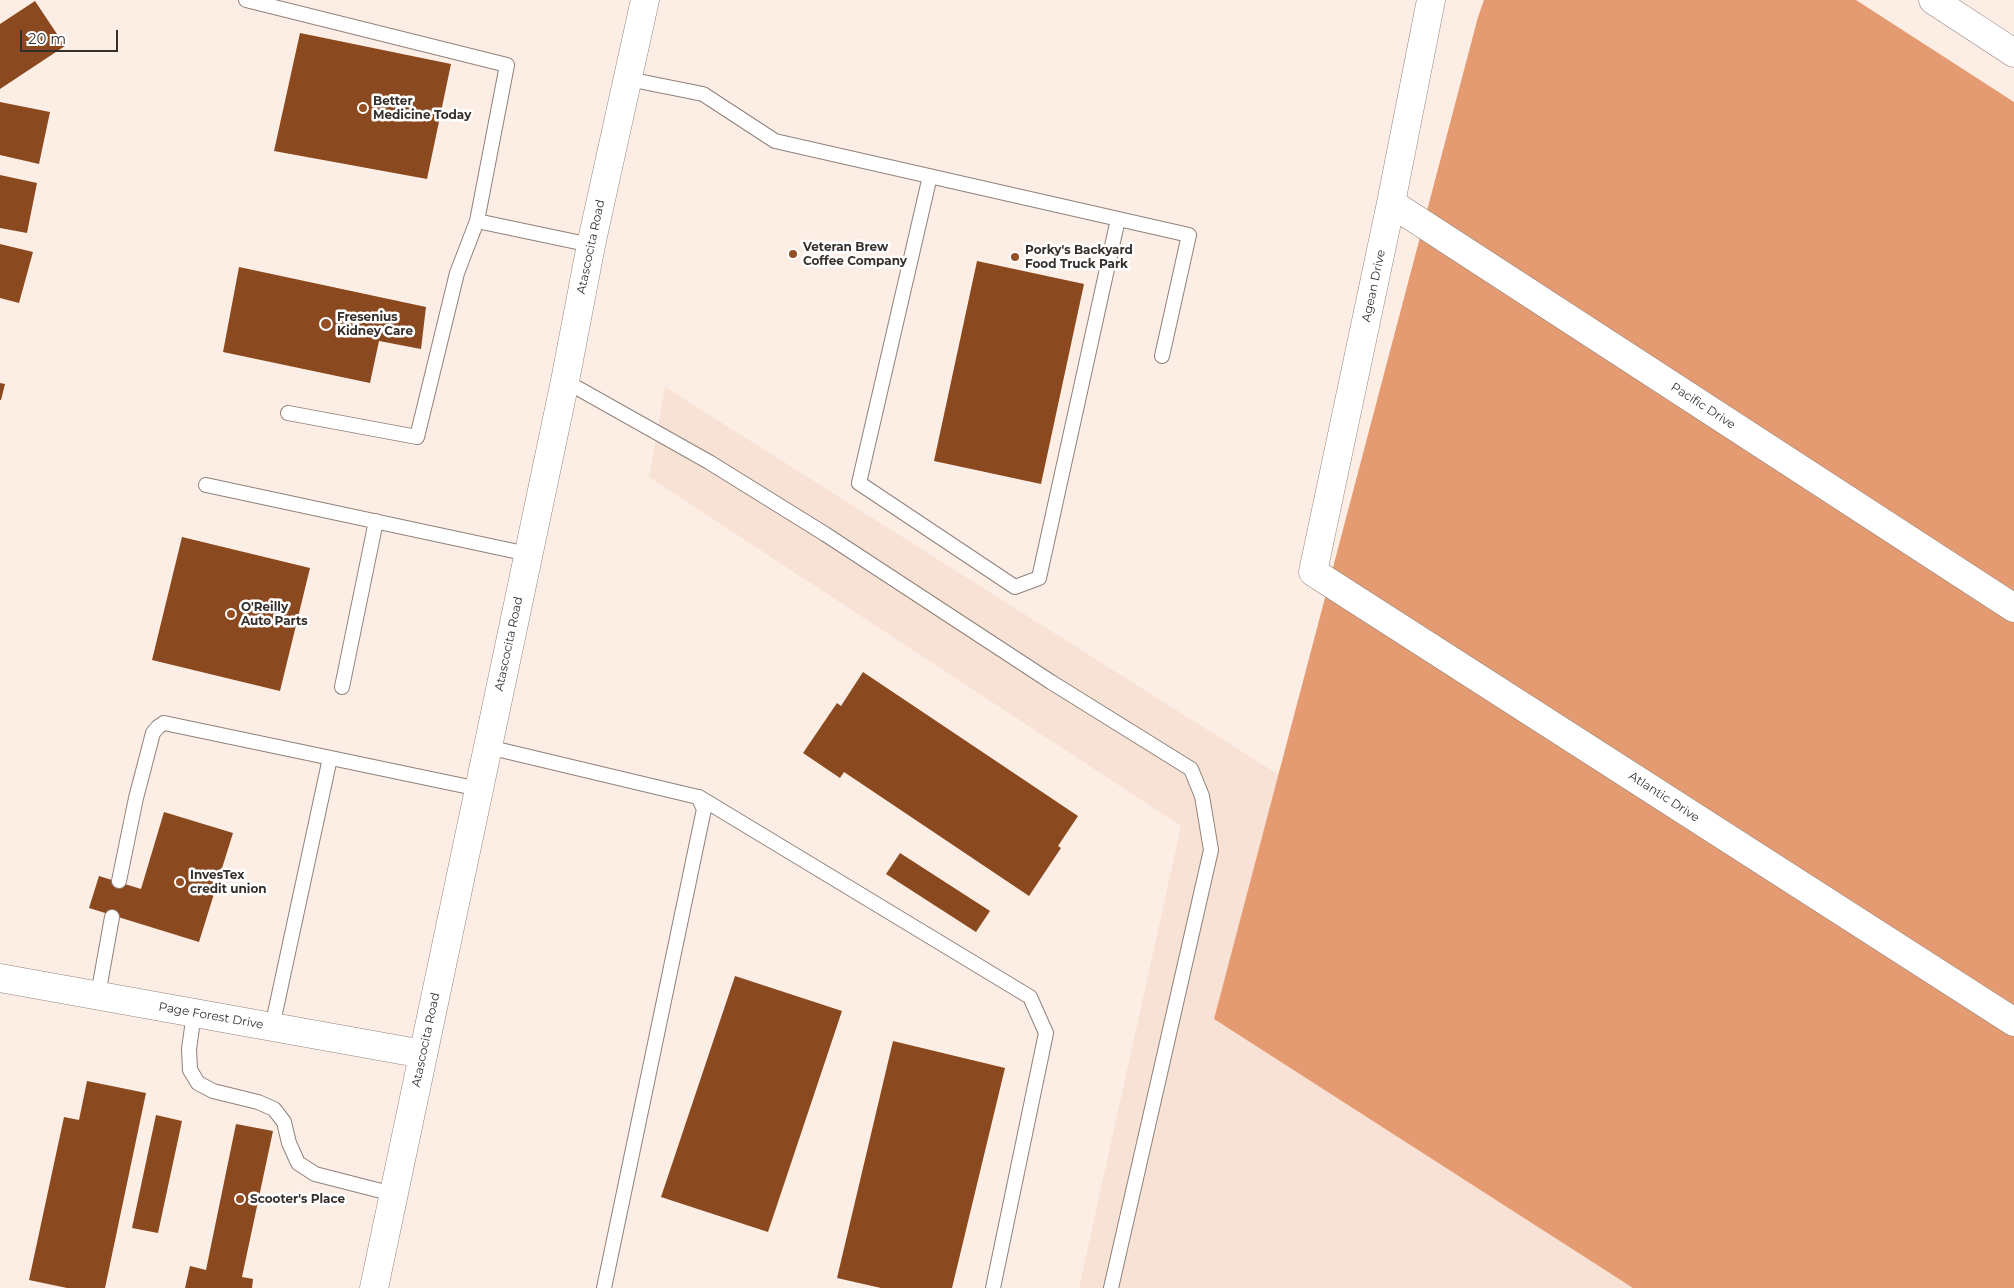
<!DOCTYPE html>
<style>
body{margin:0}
#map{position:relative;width:2014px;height:1288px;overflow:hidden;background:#fdeee5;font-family:Montserrat,sans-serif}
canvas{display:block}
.scale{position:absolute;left:20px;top:30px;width:98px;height:22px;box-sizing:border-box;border:2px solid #36302d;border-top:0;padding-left:6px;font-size:15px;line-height:18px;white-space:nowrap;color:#36302d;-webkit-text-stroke:4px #fff;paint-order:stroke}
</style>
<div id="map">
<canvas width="2014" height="1288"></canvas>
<div class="scale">20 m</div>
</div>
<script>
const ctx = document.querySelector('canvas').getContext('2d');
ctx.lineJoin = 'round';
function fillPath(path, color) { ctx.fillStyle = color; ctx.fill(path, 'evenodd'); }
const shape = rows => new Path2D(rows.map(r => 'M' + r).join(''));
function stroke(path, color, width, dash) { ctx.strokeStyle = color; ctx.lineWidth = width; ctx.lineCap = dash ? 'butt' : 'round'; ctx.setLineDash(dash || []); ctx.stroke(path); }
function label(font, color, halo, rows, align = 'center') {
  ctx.font = font + ' Montserrat,sans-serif'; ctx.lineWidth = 5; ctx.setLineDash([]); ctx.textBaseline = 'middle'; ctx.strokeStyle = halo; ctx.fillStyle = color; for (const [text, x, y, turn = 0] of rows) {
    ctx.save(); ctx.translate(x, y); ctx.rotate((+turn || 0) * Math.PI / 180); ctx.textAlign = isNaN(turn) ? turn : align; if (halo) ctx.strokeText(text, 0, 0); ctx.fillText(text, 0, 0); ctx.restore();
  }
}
fillPath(shape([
 [665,387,1279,775,1214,1019,1633,1288,1079,1288,1181,826,649,477]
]), '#f8e1d5');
fillPath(shape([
 [1484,0,1856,0,2014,102,2014,1288,1633,1288,1214,1019,1478,17]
]), '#e59b71');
fillPath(shape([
 [35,1,65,46,0,89,0,24],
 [300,33,451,64,427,179,274,151],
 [0,102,50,112,39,164,0,155],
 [0,175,37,183,27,233,0,228],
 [0,244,33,252,19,303,0,298],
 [977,261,1084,284,1041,484,934,461],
 [239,267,426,307,421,349,379,341,370,383,223,352],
 [0,383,5,384,1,400,0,400],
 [182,537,310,568,280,691,152,660],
 [863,672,1078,816,1058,846,1061,848,1029,896,844,772,840,778,803,753,837,703,841,706],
 [164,812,233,833,199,942,89,908,99,876,141,889],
 [900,853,990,911,976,932,886,874],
 [735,976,842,1011,768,1232,661,1197],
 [893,1041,1005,1068,952,1288,881,1288,837,1278],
 [87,1081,146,1093,105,1288,67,1288,29,1280,64,1117,79,1120],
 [156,1115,182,1121,158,1233,132,1228],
 [236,1124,273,1131,242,1277,253,1279,252,1288,185,1288,190,1266,206,1270]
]), '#8b491f');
const service = shape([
 [246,0,507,65,477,221],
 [628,79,703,94,775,141,1189,235,1162,356],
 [930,176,859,483,1015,587,1039,578,1118,219],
 [565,381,709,462,825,534,1051,682,1191,769,1202,796,1211,850,1111,1288],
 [288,413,417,437,457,273,477,221,591,245],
 [206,485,528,554],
 [342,687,376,521],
 [488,747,698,797,704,809,604,1288],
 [699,797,1030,997,1046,1033,993,1288],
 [119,881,136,798,153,733,158,727,164,723,479,789],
 [98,995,112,917],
 [194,1013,189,1049,190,1070,198,1083,213,1091,258,1102,274,1109,284,1122,289,1143,298,1163,315,1174,393,1194],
 [272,1027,330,758]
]);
const minor = shape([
 [1431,0,1391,203,1313,572,2014,1022],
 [1933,0,2014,53],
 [1391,203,2014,608],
 [0,978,423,1054]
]);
const secondary = shape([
 [374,1288,565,381,591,245,645,0]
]);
stroke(service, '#8f827a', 16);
stroke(minor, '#8f827a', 29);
stroke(secondary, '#8f827a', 29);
stroke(service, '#fff', 14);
stroke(minor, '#fff', 28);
stroke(secondary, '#fff', 28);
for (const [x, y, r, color] of [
 [363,108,5,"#944f25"],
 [793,254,5,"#944f25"],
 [1015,257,5,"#944f25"],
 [326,324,6,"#944f25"],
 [231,614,5,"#944f25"],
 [180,882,5,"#944f25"],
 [240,1199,5,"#944f25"]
]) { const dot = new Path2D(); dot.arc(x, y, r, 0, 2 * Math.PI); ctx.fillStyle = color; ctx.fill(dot); stroke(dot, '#fff', 2); }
label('bold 12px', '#36302d', '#fff', [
 ["Better",373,101],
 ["Medicine Today",373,115],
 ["Veteran Brew",803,247],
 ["Coffee Company",803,261],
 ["Porky's Backyard",1025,250],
 ["Food Truck Park",1025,264],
 ["Fresenius",337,317],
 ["Kidney Care",337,331],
 ["O'Reilly",241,607],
 ["Auto Parts",241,621],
 ["InvesTex",190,875],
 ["credit union",190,889],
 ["Scooter's Place",250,1199]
], 'left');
label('12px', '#36302d', '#fff', [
 ["Atascocita Road",591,247,-78],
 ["Agean Drive",1374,286,-78],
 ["Pacific Drive",1703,406,33],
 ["Atascocita Road",509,644,-78],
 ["Atlantic Drive",1664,797,33],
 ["Page Forest Drive",211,1016,10],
 ["Atascocita Road",426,1040,-78]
]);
</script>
